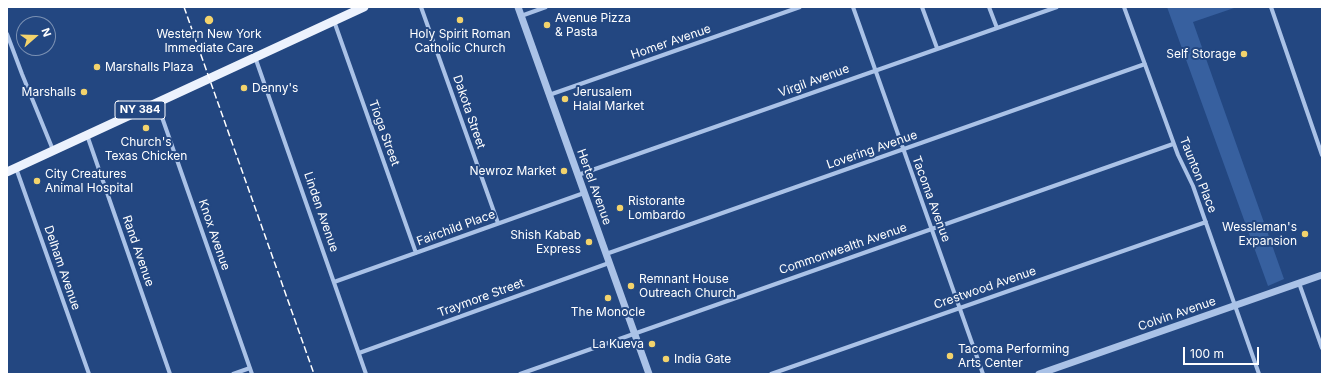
<!DOCTYPE html>
<style>
body{margin:0}
#map{position:relative;width:1329px;height:381px;overflow:hidden;background:#234781;font-family:Inter,sans-serif}
canvas{display:block}
.frame{position:absolute;inset:0;border:8px solid #fff;pointer-events:none}
.north{position:absolute;left:16px;top:16px;width:40px;height:40px;box-sizing:border-box;background:#234781;border:1px solid #7b91b3;border-radius:50%;rotate:70deg;font-size:11px;font-weight:700;line-height:16px;text-align:center;color:#fff}
.north::after{content:'';display:block;margin:auto;width:14px;height:18px;background:#f3d36c;clip-path:polygon(50% 0,100% 100%,50% 72%,0 100%)}
.scale{position:absolute;left:1183px;top:347px;width:76px;height:18px;box-sizing:border-box;border:2px solid #fff;border-top:0;padding-left:5px;font-size:12px;line-height:14px;white-space:nowrap;color:#fff;-webkit-text-stroke:3px #234781;paint-order:stroke}
</style>
<div id="map">
<canvas width="1329" height="381"></canvas>
<div class="frame"></div>
<div class="north">N</div>
<div class="scale">100 m</div>
</div>
<script>
const ctx = document.querySelector('canvas').getContext('2d');
ctx.lineJoin = 'round';
function fillPath(path, color) { ctx.fillStyle = color; ctx.fill(path, 'evenodd'); }
const shape = rows => new Path2D(rows.map(r => 'M' + r).join(''));
function stroke(path, color, width, dash) { ctx.strokeStyle = color; ctx.lineWidth = width; ctx.lineCap = dash ? 'butt' : 'round'; ctx.setLineDash(dash || []); ctx.stroke(path); }
function label(font, color, halo, rows, align = 'center') {
  ctx.font = font + ' Inter,sans-serif'; ctx.lineWidth = 4; ctx.setLineDash([]); ctx.textBaseline = 'middle'; ctx.strokeStyle = halo; ctx.fillStyle = color; for (const [text, x, y, turn = 0] of rows) {
    ctx.save(); ctx.translate(x, y); ctx.rotate((+turn || 0) * Math.PI / 180); ctx.textAlign = isNaN(turn) ? turn : align; if (halo) ctx.strokeText(text, 0, 0); ctx.fillText(text, 0, 0); ctx.restore();
  }
}
fillPath(shape([
 [1167,7,1237,7,1193,22,1284,279,1268,286]
]), '#37609f');
stroke(shape([
 [421,7,498,223],
 [853,7,983,374],
 [922,7,937,48],
 [989,7,997,28],
 [1124,7,1178,155,1193,186,1259,374],
 [1271,7,1322,155],
 [521,16,546,7],
 [334,21,416,253],
 [7,34,22,74,53,150],
 [255,57,366,374],
 [549,95,800,7],
 [157,103,252,374],
 [87,135,170,374],
 [16,168,89,374],
 [578,175,1057,7],
 [606,254,1145,64],
 [334,282,584,193],
 [1299,283,1322,348],
 [359,353,609,263],
 [233,374,250,368],
 [520,374,1173,144],
 [771,374,1206,222]
]), '#aac2e7', 4);
stroke(shape([
 [518,7,649,374],
 [1039,374,1322,275]
]), '#aac2e7', 7);
stroke(shape([
 [7,172,364,7]
]), '#ecf2fd', 9);
stroke(shape([
 [184,7,314,374]
]), '#fff', 1.5, [7, 3]);
for (const [x, y, r, color] of [
 [209,20,5,"#f3d36c"],
 [460,20,4,"#f3d36c"],
 [547,25,4,"#f3d36c"],
 [1244,54,4,"#f3d36c"],
 [97,67,4,"#f3d36c"],
 [244,88,4,"#f3d36c"],
 [84,92,4,"#f3d36c"],
 [565,99,4,"#f3d36c"],
 [146,128,4,"#f3d36c"],
 [564,171,4,"#f3d36c"],
 [37,181,4,"#f3d36c"],
 [620,208,4,"#f3d36c"],
 [1305,234,4,"#f3d36c"],
 [589,242,4,"#f3d36c"],
 [631,286,4,"#f3d36c"],
 [608,298,4,"#f3d36c"],
 [652,344,4,"#f3d36c"],
 [950,356,4,"#f3d36c"],
 [666,359,4,"#f3d36c"]
]) { const dot = new Path2D(); dot.arc(x, y, r, 0, 2 * Math.PI); ctx.fillStyle = color; ctx.fill(dot); stroke(dot, '#234781', 1.5); }
for (const [x, y, w] of [
 [140,110,50]
]) { const box = new Path2D(); box.roundRect(x - w / 2, y - 9, w, 18, 3); ctx.fillStyle = '#234781'; ctx.fill(box); stroke(box, '#fff', 1); }
label('bold 11px', '#fff', null, [
 ["NY 384",140,110]
]);
label('12px', '#fff', '#234781', [
 ["Avenue Pizza",555,18],
 ["& Pasta",555,32],
 ["Western New York",209,34,"center"],
 ["Immediate Care",209,48,"center"],
 ["Holy Spirit Roman",460,34,"center"],
 ["Catholic Church",460,48,"center"],
 ["Self Storage",1236,54,"right"],
 ["Marshalls Plaza",105,67],
 ["Denny's",252,88],
 ["Marshalls",76,92,"right"],
 ["Jerusalem",573,92],
 ["Halal Market",573,106],
 ["Church's",146,142,"center"],
 ["Texas Chicken",146,156,"center"],
 ["Newroz Market",556,171,"right"],
 ["City Creatures",45,174],
 ["Animal Hospital",45,188],
 ["Ristorante",628,201],
 ["Lombardo",628,215],
 ["Wessleman's",1297,227,"right"],
 ["Expansion",1297,241,"right"],
 ["Shish Kabab",581,235,"right"],
 ["Express",581,249,"right"],
 ["Remnant House",639,279],
 ["Outreach Church",639,293],
 ["The Monocle",608,312,"center"],
 ["La Kueva",644,344,"right"],
 ["Tacoma Performing",958,349],
 ["Arts Center",958,363],
 ["India Gate",674,359]
], 'left');
label('12px', '#fff', '#234781', [
 ["Homer Avenue",671,42,-19],
 ["Virgil Avenue",814,81,-20],
 ["Dakota Street",469,112,71],
 ["Tioga Street",384,133,70],
 ["Lovering Avenue",872,150,-19],
 ["Taunton Place",1198,175,68],
 ["Hertel Avenue",594,187,70],
 ["Tacoma Avenue",931,199,70],
 ["Linden Avenue",321,212,71],
 ["Fairchild Place",456,228,-20],
 ["Knox Avenue",214,235,71],
 ["Commonwealth Avenue",843,249,-19],
 ["Rand Avenue",138,251,71],
 ["Delham Avenue",62,268,71],
 ["Crestwood Avenue",985,288,-19],
 ["Traymore Street",481,298,-20],
 ["Colvin Avenue",1177,314,-19]
]);
</script>
